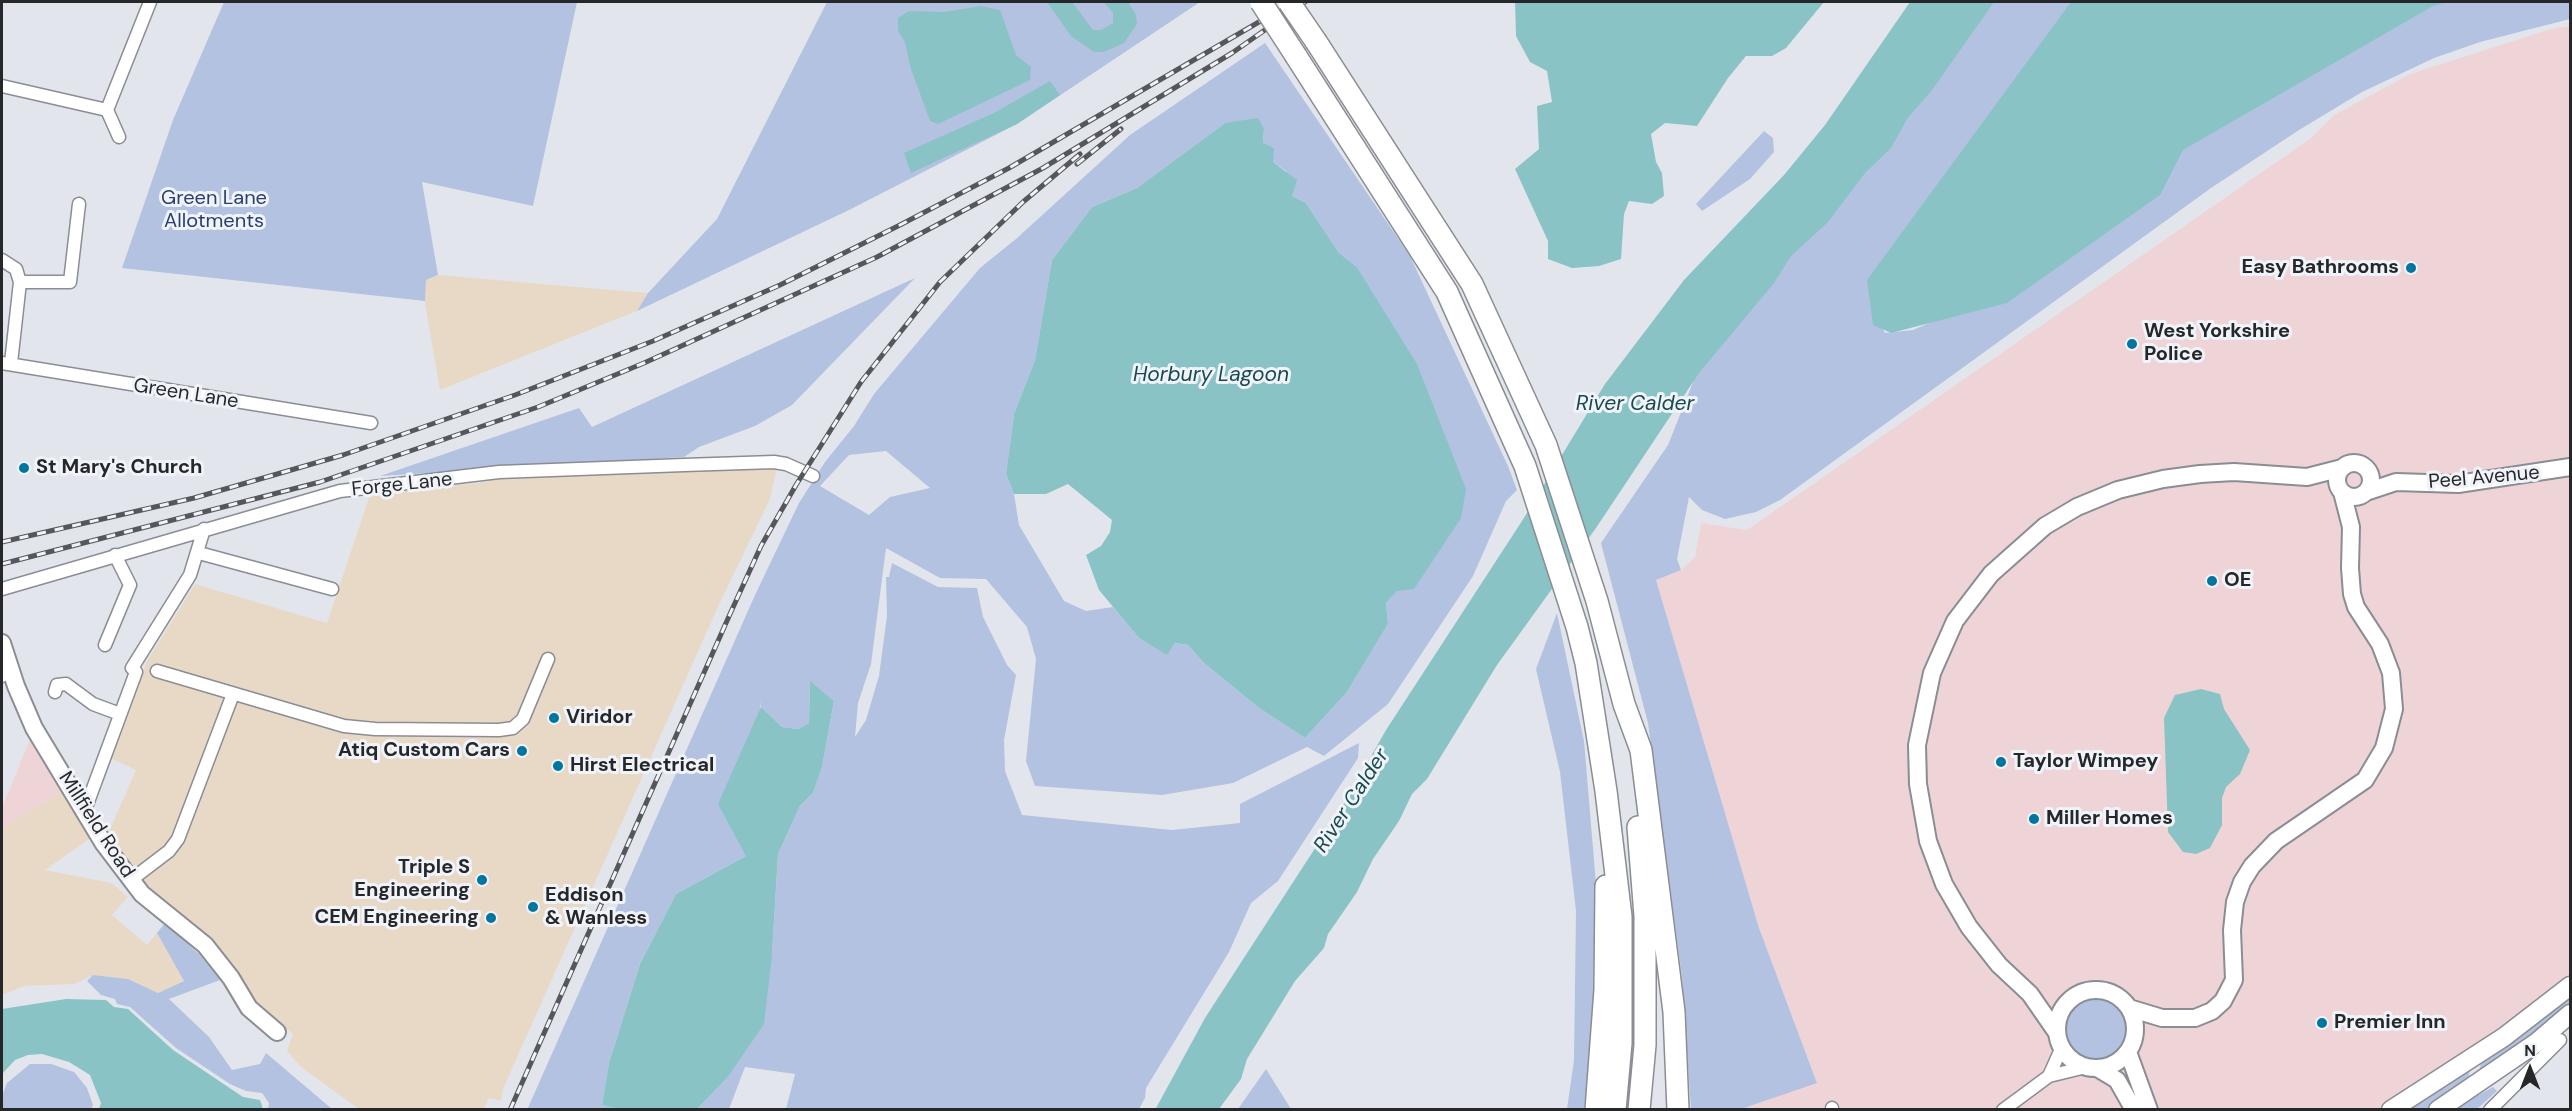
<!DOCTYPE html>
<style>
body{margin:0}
#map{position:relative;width:2572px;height:1111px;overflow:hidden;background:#e2e6ec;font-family:"DM Sans",sans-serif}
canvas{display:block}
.frame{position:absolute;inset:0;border:3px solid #262729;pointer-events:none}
.north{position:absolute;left:2500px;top:1039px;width:60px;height:60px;-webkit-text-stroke:4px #f0f3f9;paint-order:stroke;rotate:0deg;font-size:16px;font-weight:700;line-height:24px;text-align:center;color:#262729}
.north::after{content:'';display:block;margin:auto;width:21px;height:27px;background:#262729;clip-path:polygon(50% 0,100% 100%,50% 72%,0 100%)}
</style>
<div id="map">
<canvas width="2572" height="1111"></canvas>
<div class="frame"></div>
<div class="north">N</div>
</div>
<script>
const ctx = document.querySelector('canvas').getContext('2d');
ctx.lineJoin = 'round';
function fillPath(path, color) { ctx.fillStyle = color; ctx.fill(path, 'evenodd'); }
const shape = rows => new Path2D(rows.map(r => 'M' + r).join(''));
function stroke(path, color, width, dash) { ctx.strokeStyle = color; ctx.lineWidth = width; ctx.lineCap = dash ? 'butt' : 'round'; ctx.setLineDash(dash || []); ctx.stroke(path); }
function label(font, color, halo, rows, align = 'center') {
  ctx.font = font + ' "DM Sans",sans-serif'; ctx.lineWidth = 6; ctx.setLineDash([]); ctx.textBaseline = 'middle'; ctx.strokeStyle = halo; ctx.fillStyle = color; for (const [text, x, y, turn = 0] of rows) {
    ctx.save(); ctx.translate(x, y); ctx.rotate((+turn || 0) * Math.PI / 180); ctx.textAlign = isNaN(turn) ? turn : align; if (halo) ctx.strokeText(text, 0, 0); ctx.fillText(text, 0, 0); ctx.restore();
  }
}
fillPath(shape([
 [2570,26,2570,986,2391,1109,1741,1109,1817,1082,1759,928,1656,580,1681,570,1695,557,1701,523,1747,530,2311,138,2334,115,2410,74,2551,29],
 [32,735,64,790,2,828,2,807]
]), '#efd4d7');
fillPath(shape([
 [438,275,648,293,637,311,440,390,425,304,426,280],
 [786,464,776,471,770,499,717,609,503,1089,501,1101,489,1098,484,1109,359,1109,301,1067,287,1051,293,1034,253,1002,236,970,219,950,158,900,107,836,136,770,110,758,147,661,195,584,327,623,370,495,486,482,502,476,530,478,546,474],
 [64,790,92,837,45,870,112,883,128,897,112,915,147,945,157,933,184,981,158,993,128,979,93,975,74,984,24,986,2,995,2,828]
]), '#e8d9c7');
fillPath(shape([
 [224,2,577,2,533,206,422,182,438,275,426,280,425,301,122,268,173,120],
 [827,2,1200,2,1017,124,849,210,637,311,648,293,717,219],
 [1993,2,2074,2,1880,323,1885,333,1913,330,1943,317,2180,147,2437,2,2570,2,2570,19,2480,42,2434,58,2362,92,2299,130,2211,188,1780,500,1756,512,1725,519,1702,510,1689,497,1677,559,1681,570,1656,580,1759,928,1817,1083,1741,1109,1691,1109,1682,977,1648,723,1601,543,1668,445,1697,372,1789,256,1845,196],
 [1265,43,1410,256,1508,466,1517,490,1506,501,1473,576,1388,704,1324,756,1307,747,1233,783,1162,795,1035,786,1026,761,1036,659,1027,627,986,579,940,578,886,548,871,664,858,703,855,737,866,720,879,676,887,616,886,577,889,577,892,563,938,587,977,588,983,617,1007,665,1016,675,1004,740,1005,771,1022,815,1172,830,1240,823,1240,804,1359,743,1358,758,1278,881,1251,903,1229,952,1146,1088,1145,1098,1139,1109,786,1109,795,1074,745,1067,729,1109,697,1109,727,1078,772,955,778,854,800,806,813,793,822,767,834,701,810,682,809,723,798,729,782,727,761,707,761,701,746,856,676,894,640,964,609,1063,602,1105,623,1109,527,1110,755,595,799,503,825,462,854,426,874,394,980,268,1016,239,1130,135],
 [1225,123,1264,129,1263,143,1273,162,1286,171,1292,196,1306,203,1339,253,1356,266,1397,591,1386,603,1388,624,1347,692,1305,738,1259,708,1204,663,1188,645,1175,643,1167,654,1139,638,1113,607,1086,611,1064,601,1019,525,1014,494,1006,474,1014,414,1035,360,1052,260,1092,207,1137,188],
 [886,451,930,488,890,497,869,515,820,486,849,455],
 [1764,131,1773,138,1774,152,1750,179,1702,211,1696,204],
 [915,278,792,405,755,426,699,447,684,457,380,476,579,408,592,427],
 [1557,613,1584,741,1596,884,1592,1041,1584,1109,1567,1109,1574,1060,1576,911,1560,772,1536,669],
 [165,923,199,954,220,980,169,999,209,1037,232,1070,260,1064,266,1053,332,1109,268,1109,269,1103,262,1093,246,1091,230,1084,176,1048,130,1007,117,1004,115,999,101,995,87,981,93,975,128,979,158,993,184,981,157,933],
 [2570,994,2570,1005,2477,1076,2482,1061],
 '2065 1028a31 31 0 1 1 62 0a31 31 0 1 1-62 0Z',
 [30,1064,51,1064,74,1072,87,1088,93,1105,91,1109,2,1109,2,1096,7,1083],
 [2470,1068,2468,1082,2426,1109,2401,1110],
 [1266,1069,1291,1109,1238,1109],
 [2493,1087,2497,1091,2477,1109,2446,1110,2476,1091,2479,1095]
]), '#b3c2e0');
fillPath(shape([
 [1047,2,1072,2,1093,30,1101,30,1113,23,1113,13,1104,2,1128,2,1136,15,1137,24,1124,43,1104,52,1094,52,1071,36],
 [1515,2,1824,2,1786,48,1772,56,1746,56,1728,78,1697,126,1665,123,1651,134,1656,162,1662,173,1664,196,1652,204,1629,201,1624,214,1621,259,1599,266,1572,268,1548,259,1548,241,1515,169,1539,149,1537,106,1552,102,1547,71,1530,62,1516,36],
 [1910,2,1994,2,1932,90,1907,119,1891,148,1865,173,1828,222,1791,256,1774,283,1699,373,1596,528,1497,665,1427,779,1412,794,1399,821,1373,859,1357,892,1328,934,1324,948,1295,981,1247,1059,1241,1079,1219,1109,1155,1110,1205,1018,1345,802,1386,730,1522,521,1605,384,1684,280,1784,175,1825,125],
 [2071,2,2447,2,2433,6,2183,150,2160,195,2007,303,1891,333,1873,325,1867,280],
 [981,6,1000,10,1016,55,1031,67,1030,80,938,124,930,121,911,69,905,42,898,31,898,18,909,11,944,12],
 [1050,81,1060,95,1017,124,911,173,904,153,994,113],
 [1258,118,1264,129,1263,143,1274,148,1273,162,1297,180,1292,196,1306,203,1339,253,1356,266,1417,364,1466,489,1461,518,1414,589,1397,591,1386,603,1388,624,1347,692,1305,738,1259,708,1204,663,1188,645,1175,643,1167,655,1139,638,1099,590,1086,555,1101,546,1110,532,1112,520,1068,484,1046,494,1014,494,1006,474,1014,414,1035,360,1052,260,1092,207,1137,188,1225,123],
 [810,681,834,701,822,767,813,793,800,806,778,854,772,955,764,1024,727,1078,697,1109,623,1110,602,1105,609,1063,640,964,676,894,746,856,718,804,761,707,782,727,798,729,809,723],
 [2201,689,2220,694,2224,709,2250,750,2240,774,2226,787,2222,798,2222,825,2210,848,2196,854,2183,852,2168,832,2164,718,2175,695],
 [66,999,106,1000,114,1007,128,1009,173,1050,243,1097,260,1100,263,1109,99,1109,101,1103,90,1075,69,1062,42,1054,28,1055,15,1060,2,1074,2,1009]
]), '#8ac3c5');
const street = shape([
 [2,86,107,110,119,137],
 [107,110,150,2],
 [2,260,16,269,20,282,11,363],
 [20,282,70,282,79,204],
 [2,363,371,423],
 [199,553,332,589],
 [2,589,340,491,499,472,684,465,774,462,786,464,813,476],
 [105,645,130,585,115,555],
 [157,671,344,726,375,729,499,730,513,728,523,719,548,659],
 [2,676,4,669,9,667],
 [55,692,57,685,66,684,93,704,120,714],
 [85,810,136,672,132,668,190,575,204,529],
 [131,880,169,851,178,839,233,694],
 [2049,1076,2062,1047],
 [1832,1108,1832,1110],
 [2003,1110,2049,1076,2086,1067],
 [2490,1110,2560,1040]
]);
const secondary = shape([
 '2337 480a17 17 0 1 1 34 0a17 17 0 1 1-34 0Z',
 [2369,491,2396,482,2458,484,2570,467],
 [2,643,16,686,34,728,104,844,142,894,205,945,231,978,249,1008,277,1032],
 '2057 1029a39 39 0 1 1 78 0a39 39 0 1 1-78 0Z',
 [2129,1008,2162,1018,2195,1018,2212,1011,2223,1001,2234,980,2232,930,2235,902,2242,882,2252,866,2276,841,2365,780,2384,748,2394,709,2391,673,2380,644,2356,607,2352,594,2350,568,2351,527,2342,492],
 [2057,1033,2030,994,1999,965,1969,927,1944,884,1928,841,1918,784,1917,745,1932,673,1955,621,1991,574,2045,526,2077,507,2118,490,2163,479,2200,474,2234,472,2307,477,2342,468],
 [2128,1052,2149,1110],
 [2097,1068,2117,1080,2134,1110]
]);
const primary = shape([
 [2391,1110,2504,1037,2570,986],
 [2438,1110,2536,1043,2570,1014]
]);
const highway = shape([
 [1317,43,1472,284,1546,445,1597,601,1624,704,1641,750,1674,1012,1678,1110],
 [1296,56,1447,292,1525,466,1577,627,1586,663,1606,791,1621,917,1621,1043,1615,1110],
 [1638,827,1645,916,1645,1045,1639,1110],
 [1596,1110,1605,990,1606,886]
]);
stroke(street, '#8a8d93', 15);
stroke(secondary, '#8a8d93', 20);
stroke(primary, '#8a8d93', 21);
stroke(highway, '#8a8d93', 24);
stroke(street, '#fff', 12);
stroke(secondary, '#fff', 16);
stroke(primary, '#fff', 18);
stroke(highway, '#fff', 21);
const rail = shape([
 [1077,164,1121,129],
 [2,542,194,498,343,455,515,395,653,341,780,285,900,225,1009,168,1276,12],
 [2,564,320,482,538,407,644,363,877,257,1043,168,1232,53,1305,2],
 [510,1110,730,614,761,546,796,485,861,382,940,282,1023,202,1080,154]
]);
stroke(rail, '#56575a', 5);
stroke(rail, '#f0f3f9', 3, [9]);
const highwayBridge = shape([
 [1261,2,1296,56],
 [1289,2,1317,43]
]);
stroke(highwayBridge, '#8a8d93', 24, []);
stroke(highwayBridge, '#fff', 21);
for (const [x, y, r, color] of [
 [2411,268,6,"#00759f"],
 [2132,344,6,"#00759f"],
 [24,468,6,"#00759f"],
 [2212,581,6,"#00759f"],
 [554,718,6,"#00759f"],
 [522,751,6,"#00759f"],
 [2001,762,6,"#00759f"],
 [558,766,6,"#00759f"],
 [2034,819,6,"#00759f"],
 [482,880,6,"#00759f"],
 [533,907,6,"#00759f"],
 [491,918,6,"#00759f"],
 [2322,1023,6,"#00759f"]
]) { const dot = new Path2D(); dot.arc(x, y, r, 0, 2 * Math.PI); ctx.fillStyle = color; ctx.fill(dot); stroke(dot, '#f0f3f9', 2); }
label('20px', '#284071', '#f0f3f9', [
 ["Green Lane",214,199],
 ["Allotments",214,222]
]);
label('bold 20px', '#262729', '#f0f3f9', [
 ["Easy Bathrooms",2399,268,"right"],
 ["West Yorkshire",2144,332],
 ["Police",2144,355],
 ["St Mary's Church",36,468],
 ["OE",2224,581],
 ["Viridor",566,718],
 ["Atiq Custom Cars",510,751,"right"],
 ["Taylor Wimpey",2013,762],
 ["Hirst Electrical",570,766],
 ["Miller Homes",2046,819],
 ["Triple S",470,868,"right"],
 ["Engineering",470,891,"right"],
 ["Eddison",545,896],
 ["& Wanless",545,919],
 ["CEM Engineering",479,918,"right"],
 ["Premier Inn",2334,1023]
], 'left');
label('20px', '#262729', '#f0f3f9', [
 ["Green Lane",186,394,9],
 ["Peel Avenue",2484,478,-5],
 ["Forge Lane",402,485,-6],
 ["Millfield Road",96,825,57]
]);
label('italic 21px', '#174a4c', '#f0f3f9', [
 ["Horbury Lagoon",1211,375],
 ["River Calder",1635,404],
 ["River Calder",1352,801,-57]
]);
</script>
